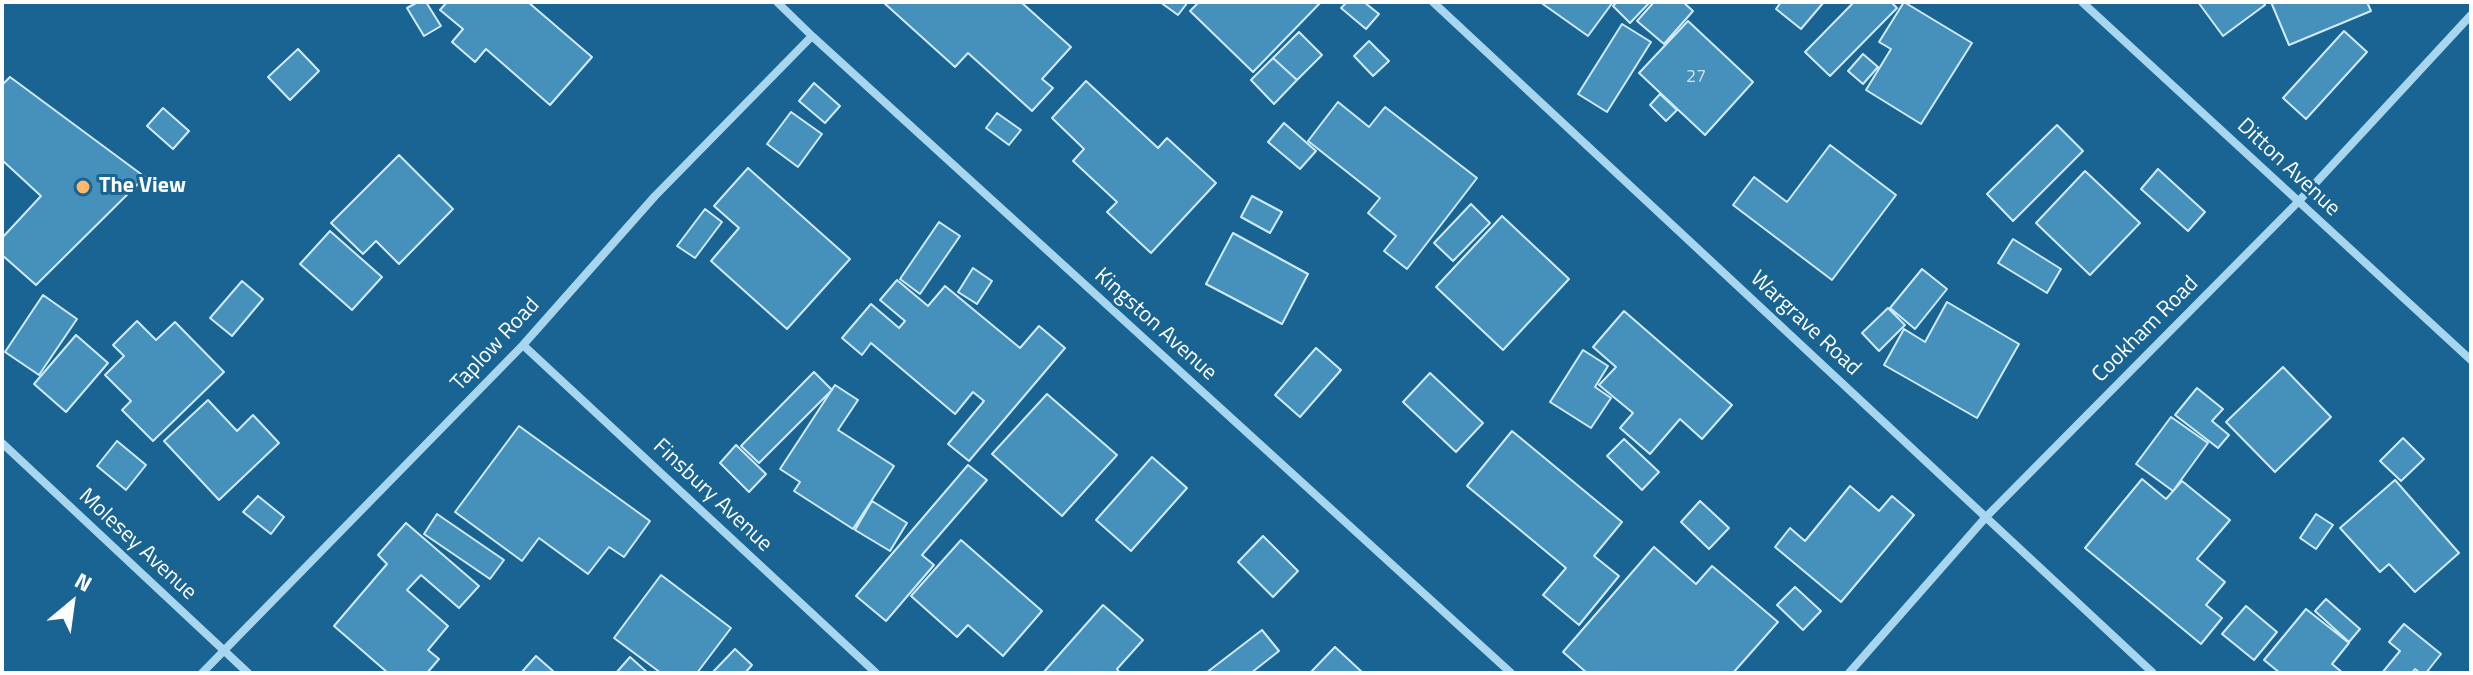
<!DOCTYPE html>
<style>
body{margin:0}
#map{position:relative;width:2473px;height:675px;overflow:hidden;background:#196492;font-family:"Titillium Web",sans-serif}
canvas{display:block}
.frame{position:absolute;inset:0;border:4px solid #fff;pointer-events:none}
.north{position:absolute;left:32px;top:563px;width:80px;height:80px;-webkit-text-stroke:6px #196492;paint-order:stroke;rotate:29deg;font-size:22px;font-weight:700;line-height:32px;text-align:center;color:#fff}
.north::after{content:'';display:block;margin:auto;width:28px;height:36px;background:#fff;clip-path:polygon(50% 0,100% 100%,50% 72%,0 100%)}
</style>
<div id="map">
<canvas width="2473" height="675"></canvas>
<div class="frame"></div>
<div class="north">N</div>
</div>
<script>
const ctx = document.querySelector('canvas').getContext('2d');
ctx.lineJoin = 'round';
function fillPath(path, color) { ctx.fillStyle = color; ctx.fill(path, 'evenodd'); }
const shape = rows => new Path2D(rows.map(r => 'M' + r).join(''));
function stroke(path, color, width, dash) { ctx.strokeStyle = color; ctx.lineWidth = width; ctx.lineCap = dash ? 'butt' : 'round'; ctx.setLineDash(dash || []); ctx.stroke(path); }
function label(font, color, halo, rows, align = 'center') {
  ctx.font = font + ' "Titillium Web",sans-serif'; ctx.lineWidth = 6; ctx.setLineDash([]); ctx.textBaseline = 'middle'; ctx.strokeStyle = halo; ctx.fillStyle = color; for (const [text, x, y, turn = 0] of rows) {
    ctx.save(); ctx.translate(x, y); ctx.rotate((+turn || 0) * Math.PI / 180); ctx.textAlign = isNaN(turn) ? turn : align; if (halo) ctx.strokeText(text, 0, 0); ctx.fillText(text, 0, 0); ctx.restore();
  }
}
const building = shape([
 [418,2,426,2,441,26,424,36,407,8,418,2],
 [447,2,528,2,592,57,550,105,486,49,475,62,452,42,463,29,440,10,447,2],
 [883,2,1021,2,1071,47,1042,79,1053,88,1032,111,968,53,955,67,883,2],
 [1160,2,1188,2,1178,15,1160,2],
 [1199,2,1321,2,1253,72,1190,11,1199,2],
 [1347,2,1364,2,1379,14,1366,29,1341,8,1347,2],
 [1540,2,1613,2,1588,36,1540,2],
 [1617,2,1650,2,1630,23,1613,6,1617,2],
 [1654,2,1683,2,1693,11,1664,44,1637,21,1654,2],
 [1781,2,1824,2,1801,29,1776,9,1781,2],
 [1854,2,1891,2,1897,8,1830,76,1805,52,1854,2],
 [1904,2,1972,43,1921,124,1866,90,1891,49,1879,42,1904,2],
 [2198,2,2263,2,2265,5,2223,36,2198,2],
 [2271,2,2367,2,2371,11,2289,45,2271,2],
 [1688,21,1753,82,1705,135,1639,73,1688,21],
 [1622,24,1651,42,1607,112,1578,94,1622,24],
 [2344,31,2367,52,2306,119,2283,98,2344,31],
 [1299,32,1322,55,1297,80,1273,58,1299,32],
 [1369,41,1389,61,1373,76,1354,56,1369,41],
 [298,49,319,71,290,100,268,77,298,49],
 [1863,54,1878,67,1863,84,1848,71,1863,54],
 [1273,58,1297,80,1274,104,1251,80,1273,58],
 [10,77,145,177,36,285,2,255,2,238,41,196,2,160,2,85,10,77],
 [1086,81,1158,148,1167,138,1216,183,1151,253,1107,212,1117,202,1073,161,1084,149,1052,118,1086,81],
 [814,83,840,106,825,123,799,101,814,83],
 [1660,94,1677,110,1666,121,1650,105,1660,94],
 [1338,102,1369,127,1385,107,1477,178,1407,269,1384,251,1396,236,1368,213,1380,198,1308,141,1338,102],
 [163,108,189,131,173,149,147,126,163,108],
 [791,112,822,134,798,167,767,144,791,112],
 [997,113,1021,130,1009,145,986,128,997,113],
 [1284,123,1316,151,1300,169,1268,142,1284,123],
 [2057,125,2083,151,2013,221,1987,194,2057,125],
 [1830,145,1896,195,1832,280,1733,205,1754,177,1787,202,1830,145],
 [399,155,453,209,399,264,376,241,363,254,331,223,399,155],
 [748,168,850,259,787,329,711,261,739,228,714,206,748,168],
 [2158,169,2205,212,2188,231,2141,189,2158,169],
 [2085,171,2140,223,2090,275,2036,223,2085,171],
 [1252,196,1282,212,1270,233,1241,217,1252,196],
 [1471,204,1490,223,1453,261,1434,243,1471,204],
 [705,209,722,222,695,258,677,246,705,209],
 [1502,216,1569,279,1503,350,1436,287,1502,216],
 [939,222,960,236,920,294,900,279,939,222],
 [330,231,382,277,352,310,300,264,330,231],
 [1233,233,1308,274,1282,324,1206,284,1233,233],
 [2013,239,2061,269,2047,293,1998,263,2013,239],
 [973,268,992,281,977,304,958,292,973,268],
 [1922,269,1947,289,1915,329,1890,308,1922,269],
 [897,280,928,306,945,286,1020,348,1039,326,1065,348,969,461,948,444,984,401,973,392,955,414,871,343,862,355,842,338,871,304,899,328,905,321,880,300,897,280],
 [242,281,263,299,232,336,210,318,242,281],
 [43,295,77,319,39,375,5,352,43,295],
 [1947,302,2019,344,1977,418,1884,365,1904,329,1925,342,1947,302],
 [1888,308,1905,325,1879,351,1862,333,1888,308],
 [1624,311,1732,405,1702,439,1680,419,1650,454,1620,428,1633,413,1599,385,1616,367,1593,347,1624,311],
 [137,321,156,340,175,322,224,372,153,441,122,410,131,401,105,375,124,356,113,345,137,321],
 [76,335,108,363,66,412,34,384,76,335],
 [1316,348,1341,370,1300,417,1275,395,1316,348],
 [1583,350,1608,366,1595,387,1611,398,1591,428,1550,402,1583,350],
 [2283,367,2331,417,2275,472,2226,422,2283,367],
 [814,372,832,390,759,463,741,446,814,372],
 [1430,373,1483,423,1456,452,1403,402,1430,373],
 [835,385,858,400,838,430,894,466,853,529,794,491,800,482,780,469,835,385],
 [2197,388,2223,409,2212,421,2229,435,2218,448,2175,415,2197,388],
 [1047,394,1117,455,1062,516,992,454,1047,394],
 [208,400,237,431,253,415,279,443,219,500,164,441,208,400],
 [2171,417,2208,443,2173,491,2136,464,2171,417],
 [519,426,650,521,624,557,609,547,588,574,539,538,522,561,455,512,519,426],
 [1512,431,1622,522,1594,556,1619,576,1579,625,1543,595,1566,568,1467,486,1512,431],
 [2403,438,2424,459,2401,481,2380,461,2403,438],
 [1624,439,1659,472,1642,490,1607,456,1624,439],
 [117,441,146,465,126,490,97,466,117,441],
 [736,445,766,474,749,492,720,463,736,445],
 [1152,457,1187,488,1131,551,1096,520,1152,457],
 [968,465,987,480,922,555,934,565,886,621,856,596,968,465],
 [2142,479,2166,499,2182,481,2230,520,2197,559,2225,582,2206,605,2222,618,2201,644,2085,548,2142,479],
 [2395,480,2459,553,2415,592,2389,564,2380,572,2340,528,2395,480],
 [1850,486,1879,511,1892,496,1914,515,1841,602,1775,547,1790,528,1805,541,1850,486],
 [258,496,284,517,271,534,243,512,258,496],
 [872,501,907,523,890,551,855,530,872,501],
 [1700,501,1729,528,1709,549,1681,522,1700,501],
 [437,514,504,560,490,579,424,534,437,514],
 [2316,514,2333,525,2316,549,2300,538,2316,514],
 [406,523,479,586,459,608,421,575,407,590,448,626,428,650,439,659,427,673,388,673,334,626,387,564,378,555,406,523],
 [1263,536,1298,571,1273,597,1238,562,1263,536],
 [961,540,1042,611,1003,656,968,625,957,637,911,596,961,540],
 [1654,547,1696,584,1712,566,1778,622,1733,673,1587,673,1563,652,1654,547],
 [661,575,731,628,697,673,661,673,614,638,661,575],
 [1795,587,1821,611,1803,630,1777,605,1795,587],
 [2326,599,2360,629,2349,642,2315,611,2326,599],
 [1103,605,1143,640,1117,669,1120,673,1043,673,1103,605],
 [2246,606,2277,632,2254,660,2222,634,2246,606],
 [2306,609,2349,643,2332,664,2343,673,2280,673,2264,660,2306,609],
 [2404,624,2441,654,2426,673,2420,673,2415,669,2412,673,2382,673,2400,651,2389,642,2404,624],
 [1262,630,1279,651,1251,673,1206,673,1262,630],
 [1335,647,1363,673,1310,673,1335,647],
 [735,649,752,665,745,673,712,673,735,649],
 [536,656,553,671,551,673,521,673,536,656],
 [630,657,648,673,616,673,630,657]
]);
fillPath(building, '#4690bc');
stroke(building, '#d0ebfb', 2);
stroke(shape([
 [777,2,812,36,1511,673],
 [1433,2,2153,673],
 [2082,2,2471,360],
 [523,345,876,673],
 [2,443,248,673],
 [202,673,523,345,655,196,812,36],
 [1849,673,1986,517,2298,202,2471,15]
]), '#a9d6ef', 8);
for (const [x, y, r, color] of [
 [83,187,8,"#ffb868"]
]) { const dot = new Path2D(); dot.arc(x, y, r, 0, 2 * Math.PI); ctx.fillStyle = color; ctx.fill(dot); stroke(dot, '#196492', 3); }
label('18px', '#d1e3ee', null, [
 ["27",1696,78]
]);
label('22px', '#fff', '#196492', [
 ["Ditton Avenue",2288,168,43],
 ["Wargrave Road",1805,324,43],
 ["Kingston Avenue",1155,325,42],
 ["Cookham Road",2146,330,-45],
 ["Taplow Road",496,345,-47],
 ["Finsbury Avenue",712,496,43],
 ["Molesey Avenue",137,545,43]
]);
label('bold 22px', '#fff', '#196492', [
 ["The View",99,187]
], 'left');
</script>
